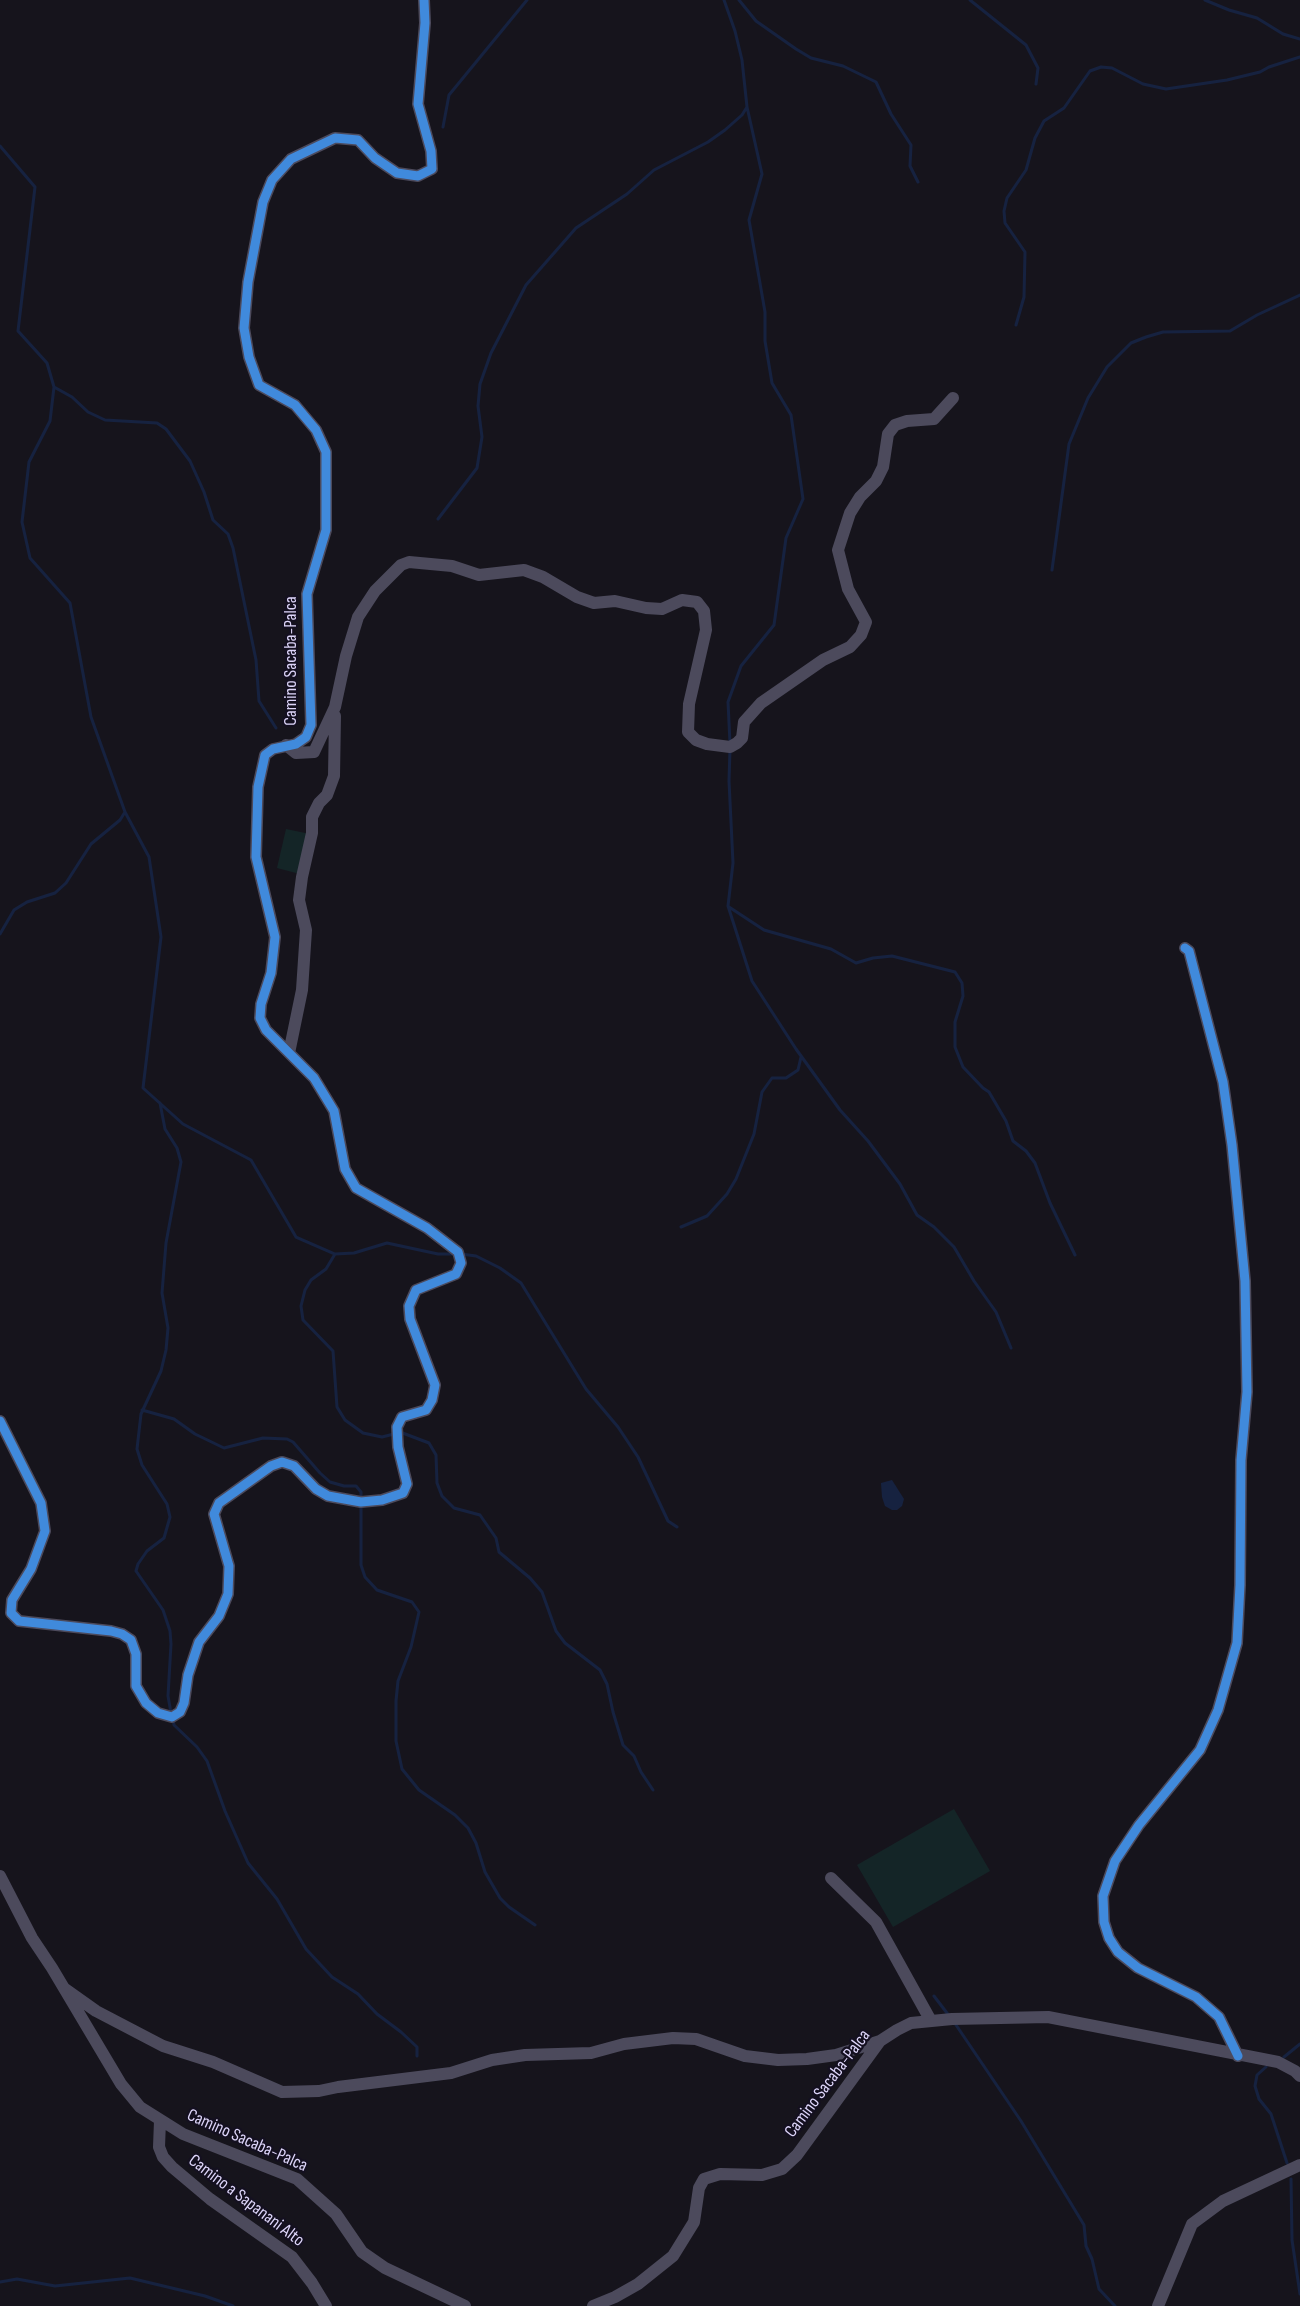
<!DOCTYPE html>
<style>
body{margin:0}
canvas{display:block;background:#16141c}
</style>
<canvas width="1300" height="2306"></canvas>
<script>
const ctx = document.querySelector('canvas').getContext('2d');
ctx.lineJoin = 'round';
function fillPath(path, color) { ctx.fillStyle = color; ctx.fill(path, 'evenodd'); }
const shape = rows => new Path2D(rows.map(r => 'M' + r).join(''));
function stroke(path, color, width, dash) { ctx.strokeStyle = color; ctx.lineWidth = width; ctx.lineCap = dash ? 'butt' : 'round'; ctx.setLineDash(dash || []); ctx.stroke(path); }
function label(font, color, halo, rows, align = 'center') {
  ctx.font = font + ' "Sofia Sans Condensed",sans-serif'; ctx.lineWidth = 4.5; ctx.setLineDash([]); ctx.textBaseline = 'middle'; ctx.strokeStyle = halo; ctx.fillStyle = color; for (const [text, x, y, turn = 0] of rows) {
    ctx.save(); ctx.translate(x, y); ctx.rotate((+turn || 0) * Math.PI / 180); ctx.textAlign = isNaN(turn) ? turn : align; if (halo) ctx.strokeText(text, 0, 0); ctx.fillText(text, 0, 0); ctx.restore();
  }
}
fillPath(shape([
 [286,829,310,834,300,874,277,868],
 [954,1809,990,1871,893,1927,857,1865]
]), '#142527');
fillPath(shape([
 [892,1480,904,1499,902,1506,897,1510,892,1510,885,1506,882,1497,881,1483]
]), '#162240');
stroke(shape([
 [724,0,735,31,742,60,747,107,762,174,749,220,765,312,765,341,772,383,791,415,803,499,786,538,774,625,741,666,728,702,730,743],
 [739,0,756,21,796,49,811,58,843,66,876,82,891,114,911,145,910,166,918,182],
 [970,0,1026,45,1038,68,1036,84],
 [1205,0,1229,10,1257,18,1283,34,1300,39],
 [443,127,449,95,527,0],
 [0,146,35,187,18,331,47,363,54,387,50,421,29,462,22,522,30,558,70,603,91,717,125,812,149,857,161,937,143,1088,183,1124,251,1160,296,1237,335,1254,354,1253,387,1243,438,1254,454,1254],
 [1016,325,1024,297,1025,252,1005,223,1004,211,1007,198,1026,170,1035,138,1044,121,1064,108,1090,71,1101,67,1112,68,1143,84,1166,89,1227,80,1260,72,1269,67,1300,57],
 [54,387,72,397,88,412,105,420,157,423,166,429,190,461,204,492,213,520,228,534,233,548,256,660,259,701,276,728],
 [438,519,477,468,482,437,478,406,480,384,491,353,526,285,576,228,627,194,654,170,708,142,725,130,742,115,747,107],
 [1052,570,1069,444,1088,398,1107,367,1131,343,1146,337,1163,332,1230,331,1257,315,1300,295],
 [730,749,729,781,733,863,728,906,752,981,796,1049,840,1110,868,1141,900,1184,917,1215,934,1227,954,1247,974,1281,996,1312,1011,1348],
 [729,907,764,930,831,949,856,963,873,958,892,956,955,972,962,983,963,996,955,1022,955,1047,963,1067,983,1088,989,1092,1006,1121,1013,1141,1026,1151,1035,1163,1050,1203,1075,1255],
 [0,934,14,910,27,902,55,893,66,883,91,844,120,820,125,812],
 [160,1103,165,1129,177,1148,181,1162,166,1243,162,1293,168,1328,166,1350,161,1371,141,1414,137,1449,142,1465,167,1504,170,1517,164,1538,147,1551,138,1564,136,1571,163,1610,170,1631,171,1644,168,1696,171,1713],
 [681,1227,707,1216,727,1194,736,1179,754,1134,762,1092,772,1078,786,1078,798,1070,801,1057],
 [335,1254,326,1269,311,1280,305,1290,301,1306,303,1320,333,1351,337,1407,345,1420,363,1433,382,1437,394,1434],
 [461,1254,476,1256,500,1268,521,1283,586,1389,618,1427,638,1457,668,1521,677,1527],
 [142,1410,174,1419,195,1434,224,1448,263,1438,287,1439,293,1442,320,1473,330,1482,344,1486,356,1486,361,1492,361,1500],
 [400,1432,429,1443,436,1455,437,1483,442,1496,454,1508,480,1515,496,1538,499,1552,530,1578,542,1592,556,1631,565,1643,600,1670,607,1684,613,1712,623,1745,634,1756,641,1772,653,1790],
 [361,1506,361,1565,365,1577,377,1590,412,1602,419,1612,411,1647,398,1681,396,1701,396,1741,402,1769,419,1790,455,1815,468,1828,476,1843,485,1872,500,1898,509,1907,535,1925],
 [173,1719,174,1725,197,1747,207,1761,225,1811,248,1863,277,1899,306,1949,332,1977,358,1994,377,2014,401,2032,417,2047,417,2056],
 [934,1996,950,2017],
 [954,2022,1021,2121,1084,2225,1086,2246,1092,2259,1099,2289,1115,2306],
 [1284,2057,1300,2044],
 [1266,2067,1257,2075,1255,2086,1259,2099,1271,2114,1287,2163],
 [1291,2179,1292,2240,1300,2294],
 [0,2282,17,2279,55,2286,130,2278,205,2296,233,2306]
]), '#162240', 3);
stroke(shape([
 [286,745,296,753,314,752,335,707,346,656,358,617,375,591,401,565,409,562,452,566,479,575,524,570,543,577,577,597,594,603,615,601,646,608,662,609,682,600,697,602,704,611,706,630,689,704,688,732,696,740,707,744,730,747,737,743,742,738,744,722,761,703,823,660,850,647,861,635,866,622,848,589,838,550,850,513,860,497,876,481,883,467,888,434,895,425,907,421,934,419,953,398],
 [1185,948,1189,951,1223,1082,1232,1145,1245,1281,1247,1392,1241,1460,1240,1585,1237,1643,1218,1710,1200,1750,1139,1825,1115,1861,1103,1896,1104,1922,1109,1938,1118,1952,1138,1968,1196,1997,1219,2017,1238,2056],
 [289,1053,302,990,306,930,299,900,302,877,312,833,312,817,319,803,327,795,334,776,335,716],
 [0,1421,41,1503,45,1531,31,1569,12,1600,11,1613,19,1621,111,1631,122,1634,131,1640,136,1654,136,1686,146,1703,158,1713,172,1717,180,1712,184,1703,188,1675,199,1642,219,1616,228,1594,229,1566,214,1514,219,1503,271,1466,282,1462,294,1466,316,1489,328,1496,361,1502,382,1500,403,1493,407,1484,398,1447,397,1427,402,1417,426,1410,432,1400,435,1385,410,1319,409,1306,416,1290,456,1274,461,1263,458,1252,427,1228,356,1188,345,1169,334,1111,314,1078,266,1030,260,1018,261,1004,271,973,275,937,256,857,258,787,265,755,273,749,296,744,306,737,311,725,307,594,326,530,326,452,316,430,295,405,259,385,249,357,244,328,248,282,263,202,272,180,291,159,335,138,358,140,375,158,397,173,418,176,432,169,431,151,418,104,425,23,424,0],
 [0,1876,32,1938,52,1968,121,2084,140,2107,183,2134,297,2179,336,2214,362,2252,385,2268,465,2306],
 [831,1878,876,1922,931,2021],
 [65,1989,96,2011,163,2046,213,2062,282,2092,319,2091,338,2087,451,2073,492,2060,525,2055,591,2053,624,2044,673,2038,696,2039,745,2056,778,2060,807,2059,836,2055,880,2041],
 [160,2121,159,2147,163,2157,172,2167,210,2199,292,2257,312,2283,326,2306],
 [593,2306,615,2297,638,2284,673,2256,694,2222,699,2188,704,2179,720,2174,762,2175,782,2169,797,2155,880,2041,897,2030,911,2023,952,2019,1048,2017,1278,2062,1295,2071,1300,2076],
 [1158,2306,1192,2224,1223,2201,1300,2165]
]), '#4c4a5c', 12);
stroke(shape([
 [1185,948,1189,951,1223,1082,1232,1145,1245,1281,1247,1392,1241,1460,1240,1585,1237,1643,1218,1710,1200,1750,1139,1825,1115,1861,1103,1896,1104,1922,1109,1938,1118,1952,1138,1968,1196,1997,1219,2017,1238,2056],
 [0,1421,41,1503,45,1531,31,1569,12,1600,11,1613,19,1621,111,1631,122,1634,131,1640,136,1654,136,1686,146,1703,158,1713,172,1717,180,1712,184,1703,188,1675,199,1642,219,1616,228,1594,229,1566,214,1514,219,1503,271,1466,282,1462,294,1466,316,1489,328,1496,361,1502,382,1500,403,1493,407,1484,398,1447,397,1427,402,1417,426,1410,432,1400,435,1385,410,1319,409,1306,416,1290,456,1274,461,1263,458,1252,427,1228,356,1188,345,1169,334,1111,314,1078,266,1030,260,1018,261,1004,271,973,275,937,256,857,258,787,265,755,273,749,296,744,306,737,311,725,307,594,326,530,326,452,316,430,295,405,259,385,249,357,244,328,248,282,263,202,272,180,291,159,335,138,358,140,375,158,397,173,418,176,432,169,431,151,418,104,425,23,424,0]
]), '#408adc', 9);
label('18px', '#ddd5f9', '#141020', [
 ["Camino Sacaba-Palca",291,661,-90],
 ["Camino Sacaba-Palca",828,2084,-53],
 ["Camino Sacaba-Palca",247,2141,24],
 ["Camino a Sapanani Alto",246,2201,37]
]);
</script>
